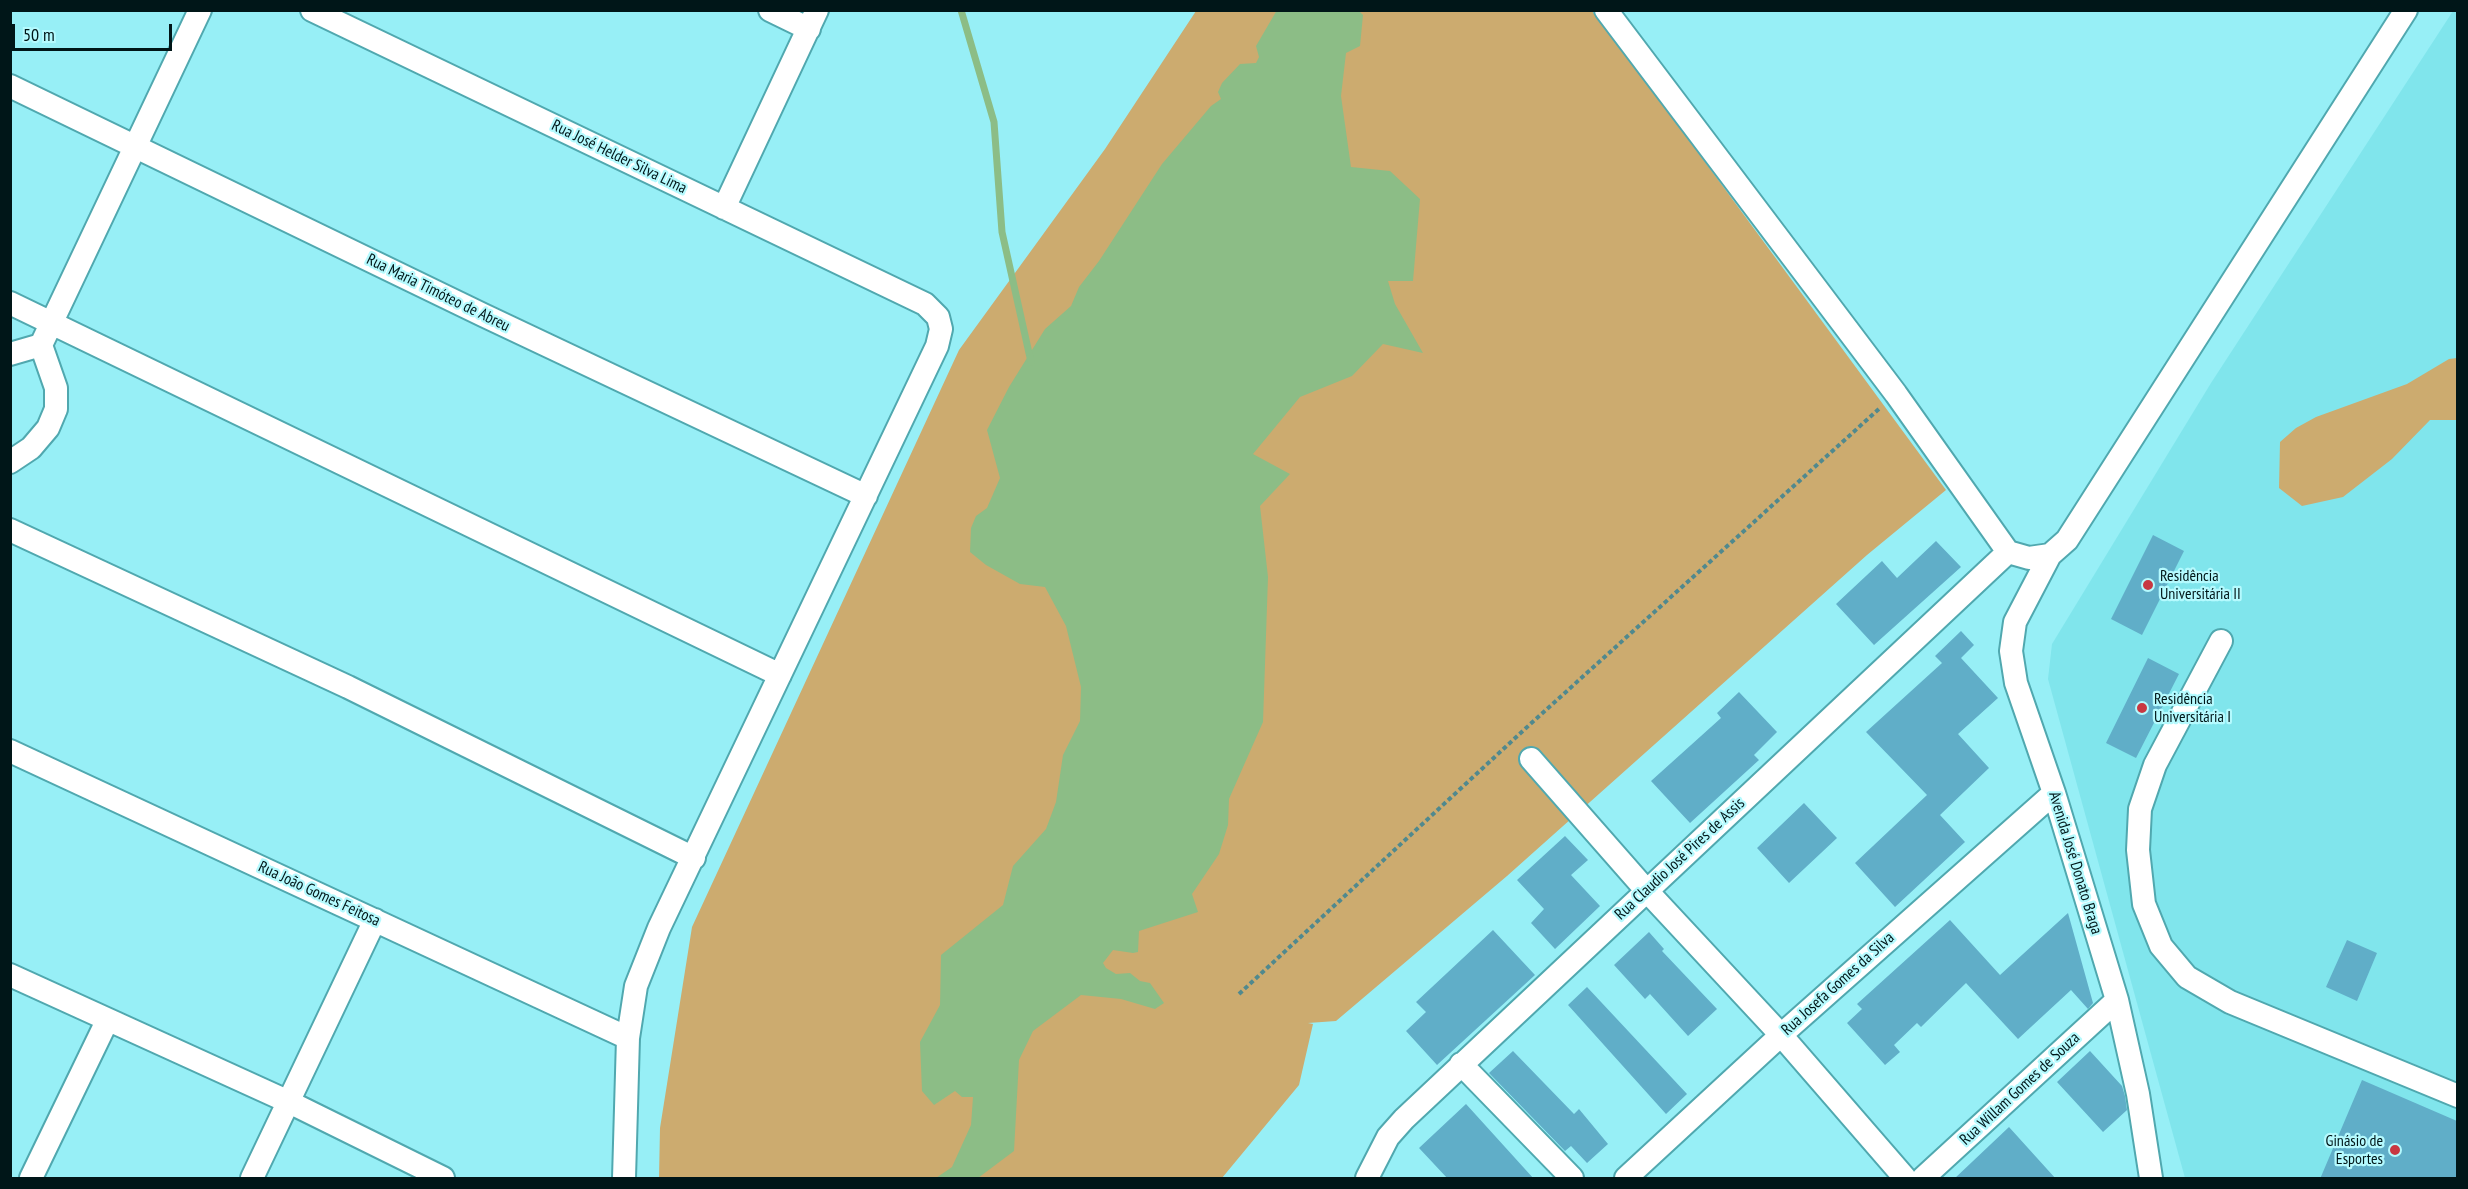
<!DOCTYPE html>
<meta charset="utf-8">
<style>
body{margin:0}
#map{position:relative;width:2468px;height:1189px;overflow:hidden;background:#97eff6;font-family:"PT Sans Narrow",sans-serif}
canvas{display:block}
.frame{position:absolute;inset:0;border:12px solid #001618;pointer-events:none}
.scale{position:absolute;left:12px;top:24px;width:160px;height:27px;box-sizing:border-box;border:3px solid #001618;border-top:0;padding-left:8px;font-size:18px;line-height:21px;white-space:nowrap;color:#001618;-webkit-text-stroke:4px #b5fafe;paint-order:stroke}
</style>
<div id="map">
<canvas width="2468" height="1189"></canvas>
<div class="frame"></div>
<div class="scale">50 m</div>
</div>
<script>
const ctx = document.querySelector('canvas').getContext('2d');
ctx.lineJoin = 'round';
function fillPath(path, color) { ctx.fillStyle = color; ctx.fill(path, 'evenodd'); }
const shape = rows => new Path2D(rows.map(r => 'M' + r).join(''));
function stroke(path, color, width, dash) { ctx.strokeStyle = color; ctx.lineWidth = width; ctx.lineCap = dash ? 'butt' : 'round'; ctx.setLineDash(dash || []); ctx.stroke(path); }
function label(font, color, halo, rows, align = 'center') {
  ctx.font = font + ' "PT Sans Narrow",sans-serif'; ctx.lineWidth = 4.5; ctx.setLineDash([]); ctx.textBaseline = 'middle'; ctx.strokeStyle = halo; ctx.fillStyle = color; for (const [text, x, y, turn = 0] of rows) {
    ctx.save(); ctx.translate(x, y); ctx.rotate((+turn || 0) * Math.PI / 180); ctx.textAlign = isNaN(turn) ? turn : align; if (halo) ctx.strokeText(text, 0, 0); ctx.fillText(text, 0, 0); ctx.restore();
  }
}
fillPath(shape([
 [2453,11,2457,11,2457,1178,2185,1178,2048,679,2052,644,2211,383]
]), '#80e5ec');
fillPath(shape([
 [1196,11,1592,11,1636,68,1946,490,1867,555,1507,876,1336,1021,1308,1023,1313,1024,1299,1085,1222,1178,659,1178,660,1128,692,927,959,350,1105,149],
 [2457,358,2457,420,2430,420,2392,459,2343,497,2302,506,2279,488,2280,442,2296,428,2316,417,2407,384,2449,359]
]), '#ccab6f');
fillPath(shape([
 [1277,10,1359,11,1363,15,1360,46,1346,53,1341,96,1351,167,1390,171,1420,199,1413,281,1388,281,1395,304,1423,353,1383,344,1352,376,1300,397,1253,454,1290,474,1260,506,1268,577,1263,722,1229,799,1228,825,1219,854,1192,894,1198,912,1139,931,1138,952,1133,953,1113,950,1103,963,1106,968,1116,974,1130,973,1140,981,1150,983,1164,1003,1155,1009,1121,999,1081,995,1033,1031,1019,1060,1014,1151,978,1178,936,1178,952,1167,971,1125,973,1097,962,1097,955,1091,934,1105,922,1091,920,1042,940,1005,941,955,1003,905,1013,866,1046,829,1056,802,1063,755,1080,721,1081,687,1066,626,1045,587,1020,584,986,565,970,552,971,528,976,516,987,508,1000,478,987,430,1009,387,1045,329,1071,306,1079,287,1099,261,1162,164,1211,106,1221,99,1218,92,1222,83,1240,64,1256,63,1259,57,1256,46]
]), '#8cbd86');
stroke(shape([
 [961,10,994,122,1002,232,1031,362]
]), '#8cbd86', 7);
fillPath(shape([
 [2153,535,2184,551,2142,635,2111,619],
 [1936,541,1961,567,1874,645,1836,604,1882,561,1897,578],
 [1961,631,1974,645,1961,658,1998,698,1958,734,1989,768,1940,815,1965,842,1895,907,1855,863,1927,795,1866,732,1942,663,1935,656],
 [2148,658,2179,674,2136,758,2106,743],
 [1739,692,1777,732,1754,755,1759,760,1690,823,1651,781,1721,718,1717,713],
 [1804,803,1837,838,1789,883,1757,848],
 [1565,836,1588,860,1571,875,1600,906,1555,949,1531,923,1544,909,1517,880],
 [2068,913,2093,1003,2088,1009,2071,990,2018,1039,1966,983,1921,1027,1917,1023,1894,1045,1900,1052,1885,1065,1847,1023,1862,1009,1857,1004,1950,920,2000,975],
 [1493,930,1535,975,1437,1065,1406,1031,1426,1012,1416,1002],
 [1649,932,1664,949,1662,951,1717,1009,1688,1036,1650,994,1645,999,1614,965],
 [2347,940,2377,953,2357,1001,2326,987],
 [1587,987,1687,1094,1666,1114,1568,1005],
 [1513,1051,1574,1114,1579,1109,1608,1144,1587,1163,1571,1146,1565,1151,1489,1073],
 [2090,1051,2122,1086,2125,1096,2127,1110,2103,1132,2057,1082],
 [2362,1080,2457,1121,2457,1179,2320,1179],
 [1466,1104,1534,1179,1448,1179,1419,1148],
 [2009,1127,2056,1179,1954,1179]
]), '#60aec8');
const minor = shape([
 [312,10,925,304,938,317,941,329,937,346,659,928,636,986,628,1038,624,1178],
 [770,10,809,29],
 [1606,10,1896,394,2008,552,2029,558,2050,555,2067,540,2406,10],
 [10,86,483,315,866,496],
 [724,208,817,10],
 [10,303,780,675],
 [10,354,41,345],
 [10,462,31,448,48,428,56,409,56,388,41,345,200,10],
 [10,530,348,687,694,858],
 [2050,555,2015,622,2011,651,2016,683,2054,793,2117,1000,2138,1094,2151,1178],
 [2221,641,2155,765,2140,809,2138,850,2144,904,2161,946,2187,977,2230,1002,2458,1096],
 [10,751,628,1038],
 [1531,759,1646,890,1781,1035,1905,1178],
 [10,975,289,1102,443,1178],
 [1461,1064,1572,1178],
 [31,1178,107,1021],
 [252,1178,375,920],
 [1367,1178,1388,1137,1404,1119,2008,552],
 [1626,1178,1781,1035,2054,793],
 [1923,1178,2117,1000]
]);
stroke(minor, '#50a8af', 26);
stroke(shape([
 [1239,994,1526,728,1880,408]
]), '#50898e', 4, [4.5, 3]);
stroke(minor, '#fff', 22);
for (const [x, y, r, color] of [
 [2148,585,6,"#c83842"],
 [2142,708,6,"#c83842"],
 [2395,1150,6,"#c83842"]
]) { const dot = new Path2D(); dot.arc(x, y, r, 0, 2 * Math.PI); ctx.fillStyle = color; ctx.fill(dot); stroke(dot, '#b5fafe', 2); }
label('16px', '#001618', '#b5fafe', [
 ["Rua José Helder Silva Lima",619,157,26],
 ["Rua Maria Timóteo de Abreu",438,293,26],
 ["Rua Claudio José Pires de Assis",1680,859,-43],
 ["Avenida José Donato Braga",2075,863,73],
 ["Rua João Gomes Feitosa",319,894,25],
 ["Rua Josefa Gomes da Silva",1838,984,-42],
 ["Rua Willam Gomes de Souza",2020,1089,-43]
]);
label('16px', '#001618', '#b5fafe', [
 ["Residência",2160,576],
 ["Universitária II",2160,594],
 ["Residência",2154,699],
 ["Universitária I",2154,717],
 ["Ginásio de",2383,1141,"right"],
 ["Esportes",2383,1159,"right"]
], 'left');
</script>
